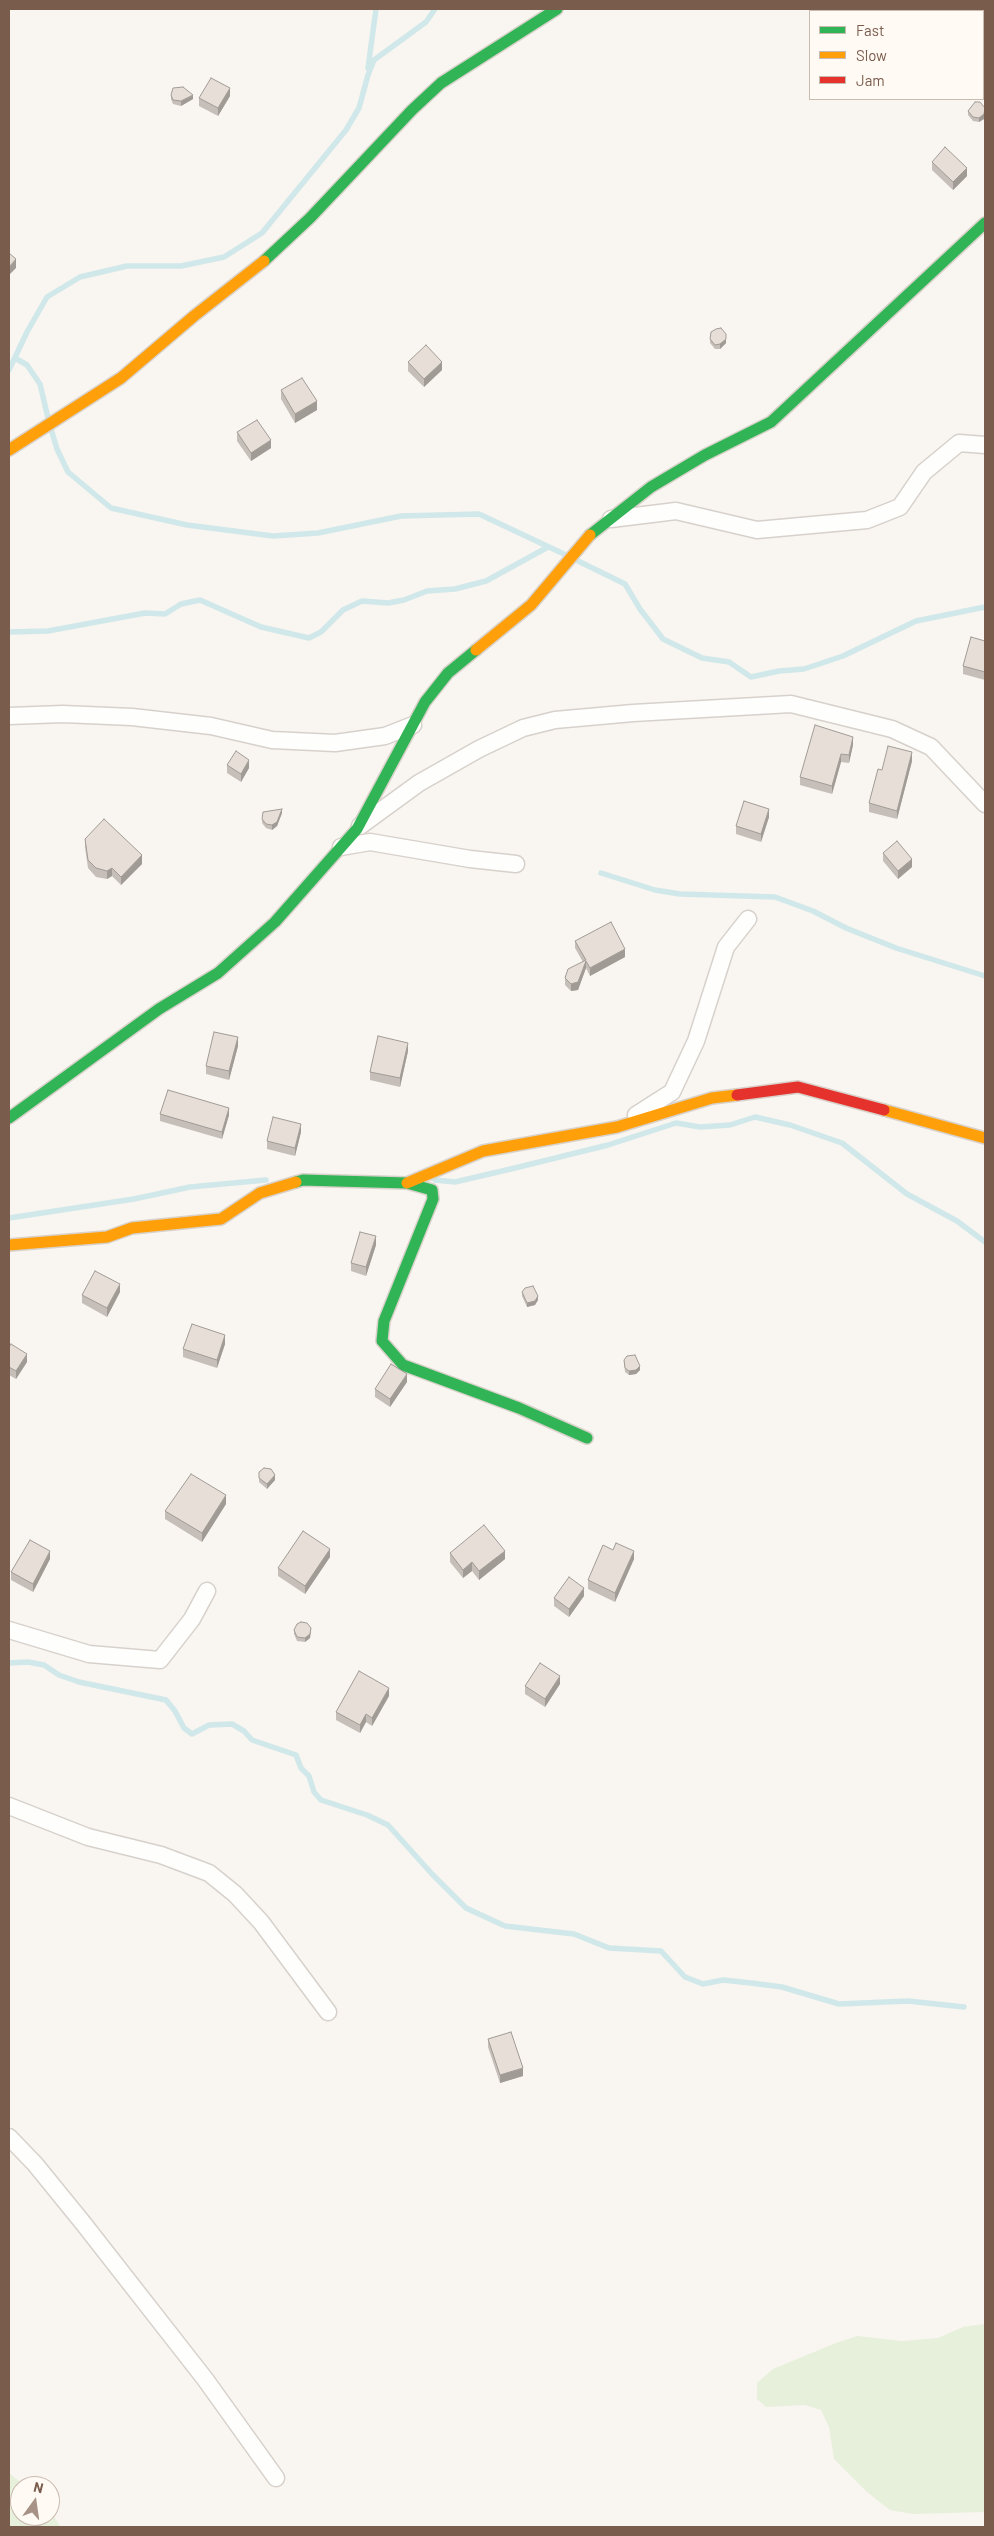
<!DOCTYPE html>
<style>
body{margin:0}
#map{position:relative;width:994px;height:2536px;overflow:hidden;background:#f9f5f0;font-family:Barlow,sans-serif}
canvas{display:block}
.frame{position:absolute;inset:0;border:10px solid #7a5c4d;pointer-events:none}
.legend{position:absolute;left:809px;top:10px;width:175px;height:90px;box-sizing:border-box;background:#fffaf3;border:1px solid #cabbb1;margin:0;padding:6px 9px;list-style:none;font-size:15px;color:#7a5c4d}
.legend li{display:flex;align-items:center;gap:10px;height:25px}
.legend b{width:25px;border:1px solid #cabbb1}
.north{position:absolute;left:10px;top:2476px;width:50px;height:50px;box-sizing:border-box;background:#fffaf3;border:1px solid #cabbb1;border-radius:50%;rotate:14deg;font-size:14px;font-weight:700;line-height:20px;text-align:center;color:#7a5c4d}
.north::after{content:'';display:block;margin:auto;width:18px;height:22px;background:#a69286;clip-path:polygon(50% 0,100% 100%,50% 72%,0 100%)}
</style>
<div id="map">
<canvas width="994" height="2536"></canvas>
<div class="frame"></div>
<ul class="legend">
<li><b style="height:6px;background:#30b455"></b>Fast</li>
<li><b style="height:6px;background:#ff9f0a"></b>Slow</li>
<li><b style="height:6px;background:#e5322d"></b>Jam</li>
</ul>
<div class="north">N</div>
</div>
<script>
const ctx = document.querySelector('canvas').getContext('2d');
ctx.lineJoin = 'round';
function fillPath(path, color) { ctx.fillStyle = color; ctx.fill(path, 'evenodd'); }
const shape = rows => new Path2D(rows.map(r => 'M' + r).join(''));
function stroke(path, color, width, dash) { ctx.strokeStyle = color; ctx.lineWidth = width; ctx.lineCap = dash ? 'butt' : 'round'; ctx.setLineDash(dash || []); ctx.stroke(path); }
fillPath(shape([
 [985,2324,985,2512,913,2514,890,2510,867,2492,834,2459,829,2427,821,2410,805,2405,766,2407,757,2399,757,2383,773,2369,836,2343,857,2336,902,2341,938,2338,963,2327],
 [9,2473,25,2486,20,2486,20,2516,50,2516,50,2511,61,2527,9,2527]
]), '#e7f0db');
stroke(shape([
 [368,68,376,9],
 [15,358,27,365,40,384,48,418],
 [9,370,27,332,47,297,80,277,127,266,181,266,224,257,262,233,346,130,359,108,368,75,374,60,426,22,435,9],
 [51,429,57,449,68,472,111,508,187,525,273,536,318,533,401,516,479,514,566,555],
 [574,559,625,584,640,609,663,639,702,658,729,662,751,677,779,671,804,669,843,656,916,621,985,607],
 [9,632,48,631,145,613,165,614,181,604,200,600,261,627,309,638,321,632,343,610,362,601,388,603,404,600,427,591,455,589,486,581,548,547],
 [601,873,655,890,680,894,775,897,813,911,846,928,896,948,985,976],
 [435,1180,455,1182,515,1168,608,1145,676,1123,700,1127,730,1125,755,1117,790,1125,842,1143,907,1194,957,1221,985,1242],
 [9,1218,134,1199,190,1187,266,1180],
 [9,1663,28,1662,44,1665,59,1675,79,1682,166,1700,175,1711,184,1728,192,1734,209,1725,232,1724,244,1731,252,1740,296,1755,301,1768,309,1776,314,1792,321,1800,367,1815,388,1825,432,1874,466,1908,505,1926,574,1934,609,1948,661,1951,685,1977,703,1984,723,1980,751,1983,782,1987,839,2004,908,2001,964,2007]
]), '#d0e8ea', 5.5);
const street = shape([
 [611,519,676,511,757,530,867,520,900,507,924,472,959,443,985,445],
 [9,716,63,714,132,717,211,726,272,740,335,743,385,736,413,725],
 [360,826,419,783,479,749,523,728,555,720,633,713,791,704,892,729,931,747,985,804],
 [341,847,370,842,470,859,516,864],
 [636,1115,672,1092,696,1041,726,947,748,919],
 [9,1630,89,1654,160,1660,192,1619,207,1591],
 [9,1806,88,1837,161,1855,209,1873,235,1894,261,1922,328,2012],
 [9,2137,35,2164,83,2223,205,2379,276,2478]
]);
const fast = shape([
 [264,261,310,218,412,110,441,83,557,9],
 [590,535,651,487,705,455,771,422,985,223],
 [9,1118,159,1009,218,973,275,922,357,829,425,702,448,673,476,650],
 [296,1182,303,1180,407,1183,432,1190,433,1199,384,1321,382,1341,403,1365,519,1408,587,1438]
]);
const slow = shape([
 [9,450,121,378,194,316,264,261],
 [476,650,531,605,590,535],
 [884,1110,985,1138],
 [407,1183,483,1151,617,1127,712,1098,737,1095],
 [9,1245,107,1237,132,1228,221,1219,260,1193,296,1182]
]);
const jam = shape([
 [737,1095,798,1087,884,1110]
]);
stroke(street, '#d7d1cb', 19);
stroke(fast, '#d9d2cb', 14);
stroke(slow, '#d9d2cb', 14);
stroke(jam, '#d9d2cb', 14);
stroke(street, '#fefefd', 16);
stroke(fast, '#30b455', 11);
stroke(slow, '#ff9f0a', 11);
stroke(jam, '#e5322d', 11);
fillPath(shape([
 [171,95,193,99,181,106,173,104,171,99],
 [230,96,218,116,199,106,199,98],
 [968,111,985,112,984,119,979,122,973,121,968,115],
 [932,162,967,176,953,190,932,170],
 [710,339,726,343,720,349,715,349,710,343],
 [408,362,442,370,424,387,408,371],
 [281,390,317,410,295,423,281,399],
 [237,432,271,448,251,461,237,441],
 [985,641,985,680,963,674,963,666],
 [853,745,849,763,841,762,832,794,800,785,800,777],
 [912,761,897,819,869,812,869,803],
 [227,765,249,768,241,782,227,773],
 [282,813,277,826,272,830,266,828,262,823,262,819],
 [769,817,761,842,736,834,736,826],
 [85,839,142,864,121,885,112,876,107,879,96,877,88,868,85,847],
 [883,853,912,867,898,879,883,861],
 [575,941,625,957,590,976,586,968,578,990,571,991,565,985,565,978,583,962,575,948],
 [238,1046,229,1080,206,1074,206,1066],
 [408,1051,400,1087,370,1080,370,1072],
 [160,1114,229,1115,222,1139,160,1121],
 [301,1132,295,1156,267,1149,267,1141],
 [376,1245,366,1276,351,1271,351,1263],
 [120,1292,107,1317,82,1303,82,1295],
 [522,1292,538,1300,535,1305,527,1307,522,1296],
 [225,1344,217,1368,183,1357,183,1349],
 [9,1347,27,1362,16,1379,9,1375],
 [624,1360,640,1370,636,1374,629,1375,625,1372],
 [407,1382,390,1407,375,1397,375,1389],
 [259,1478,275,1480,267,1489,259,1482],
 [226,1504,202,1542,165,1519,165,1511],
 [450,1553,505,1559,479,1580,472,1571,463,1578,450,1562],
 [330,1557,305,1594,278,1576,278,1568],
 [50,1559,33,1592,11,1580,11,1572],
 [634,1559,615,1602,588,1589,588,1580],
 [584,1596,569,1617,554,1606,554,1598],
 [294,1630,311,1632,310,1638,305,1642,297,1641,294,1634],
 [560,1684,545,1707,525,1694,525,1686],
 [389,1696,372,1726,366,1722,360,1733,336,1720,336,1712],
 [488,2039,523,2076,500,2083,488,2047]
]), '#c6bfb9');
fillPath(shape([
 [230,88,230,96,218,116,218,108],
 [193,95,193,99,181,106,181,101],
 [985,108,984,119,979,122,979,118],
 [967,168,967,176,953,190,953,182],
 [16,259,16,268,9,275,9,267],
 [726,339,726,343,720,349,720,344],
 [442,362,442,370,424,387,424,379],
 [317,401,317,410,295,423,295,414],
 [271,440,271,448,251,461,251,453],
 [853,737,853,745,849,763,849,755],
 [912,752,912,761,897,819,897,811],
 [841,754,841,762,832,794,832,786],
 [249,760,249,768,241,782,241,774],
 [282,809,282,813,277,826,272,830,272,825],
 [769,809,769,817,761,842,761,834],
 [142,855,142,864,121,885,121,877],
 [912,859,912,867,898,879,898,871],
 [112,868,112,876,107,879,107,871],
 [625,949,625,957,590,976,590,968],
 [586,961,586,968,578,990,571,991,571,984],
 [238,1037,238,1046,229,1080,229,1071],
 [408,1043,408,1051,400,1087,400,1078],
 [229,1108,229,1115,222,1139,222,1132],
 [301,1124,301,1132,295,1156,295,1148],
 [376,1236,376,1245,366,1276,366,1267],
 [120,1284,120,1292,107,1317,107,1308],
 [538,1296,538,1300,535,1305,527,1307,527,1303],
 [225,1335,225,1344,217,1368,217,1360],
 [27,1354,27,1362,16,1379,16,1371],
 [640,1366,640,1370,636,1374,629,1375,629,1371],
 [407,1374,407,1382,390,1407,390,1399],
 [275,1475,275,1480,267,1489,267,1484],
 [226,1495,226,1504,202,1542,202,1533],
 [330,1549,330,1557,305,1594,305,1586],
 [50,1551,50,1559,33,1592,33,1584],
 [505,1551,505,1559,479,1580,479,1571],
 [634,1551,634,1559,615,1602,615,1593],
 [472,1562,472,1571,463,1578,463,1570],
 [584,1588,584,1596,569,1617,569,1609],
 [311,1628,310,1638,305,1642,305,1638],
 [560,1676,560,1684,545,1707,545,1699],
 [389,1688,389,1696,372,1726,372,1718],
 [366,1714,366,1722,360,1733,360,1725],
 [523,2068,523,2076,500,2083,500,2075]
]), '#a19b96');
const building = shape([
 [211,78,230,88,218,108,199,98,211,78],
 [183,87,193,95,181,101,173,100,171,95,173,88,183,87],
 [975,102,980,102,985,108,984,114,979,118,973,117,968,111,975,102],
 [945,147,967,168,953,182,932,162,945,147],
 [9,253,16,259,9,267,9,253],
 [721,328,726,334,726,339,720,344,715,345,710,339,711,332,716,329,721,328],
 [426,345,442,362,424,379,408,362,426,345],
 [302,378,317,401,295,414,281,390,302,378],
 [257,420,271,440,251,453,237,432,257,420],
 [971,637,985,641,985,672,963,666,971,637],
 [815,725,853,737,849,755,841,754,832,786,800,777,815,725],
 [888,746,912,752,897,811,869,803,878,769,882,770,888,746],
 [236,751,249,760,241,774,227,765,236,751],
 [744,801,769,809,761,834,736,826,744,801],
 [282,809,277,822,272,825,266,824,262,819,263,812,282,809],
 [104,819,142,855,121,877,112,868,107,871,96,868,88,860,85,839,104,819],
 [897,841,912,859,898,871,883,853,897,841],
 [611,922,625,949,590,968,586,961,578,982,571,984,565,978,568,969,586,960,575,941,611,922],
 [214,1032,238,1037,229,1071,206,1066,214,1032],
 [378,1036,408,1043,400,1078,370,1072,378,1036],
 [168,1090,229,1108,222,1132,160,1114,168,1090],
 [273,1117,301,1124,295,1148,267,1141,273,1117],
 [360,1232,376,1236,366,1267,351,1263,360,1232],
 [95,1271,120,1284,107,1308,82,1295,95,1271],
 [533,1286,538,1296,535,1301,527,1303,522,1292,525,1288,533,1286],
 [192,1324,225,1335,217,1360,183,1349,192,1324],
 [11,1344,27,1354,16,1371,9,1367,9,1347,11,1344],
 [635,1355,640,1366,636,1370,629,1371,625,1368,624,1360,627,1356,635,1355],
 [391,1364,407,1374,390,1399,375,1389,391,1364],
 [264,1468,271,1469,275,1475,267,1484,259,1478,259,1472,264,1468],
 [191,1474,226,1495,202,1533,165,1511,191,1474],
 [484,1525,505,1551,479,1571,472,1562,463,1570,450,1553,484,1525],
 [303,1531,330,1549,305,1586,278,1568,303,1531],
 [30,1540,50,1551,33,1584,11,1572,30,1540],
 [616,1543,634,1551,615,1593,588,1580,603,1545,613,1550,616,1543],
 [569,1577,584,1588,569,1609,554,1598,569,1577],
 [301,1622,307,1623,311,1628,310,1634,305,1638,297,1637,294,1630,297,1624,301,1622],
 [540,1663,560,1676,545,1699,525,1686,540,1663],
 [359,1671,389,1688,372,1718,366,1714,360,1725,336,1712,359,1671],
 [511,2032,523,2068,500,2075,488,2039,511,2032]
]);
fillPath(building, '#e6ded7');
stroke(building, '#a19b96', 1);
</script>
